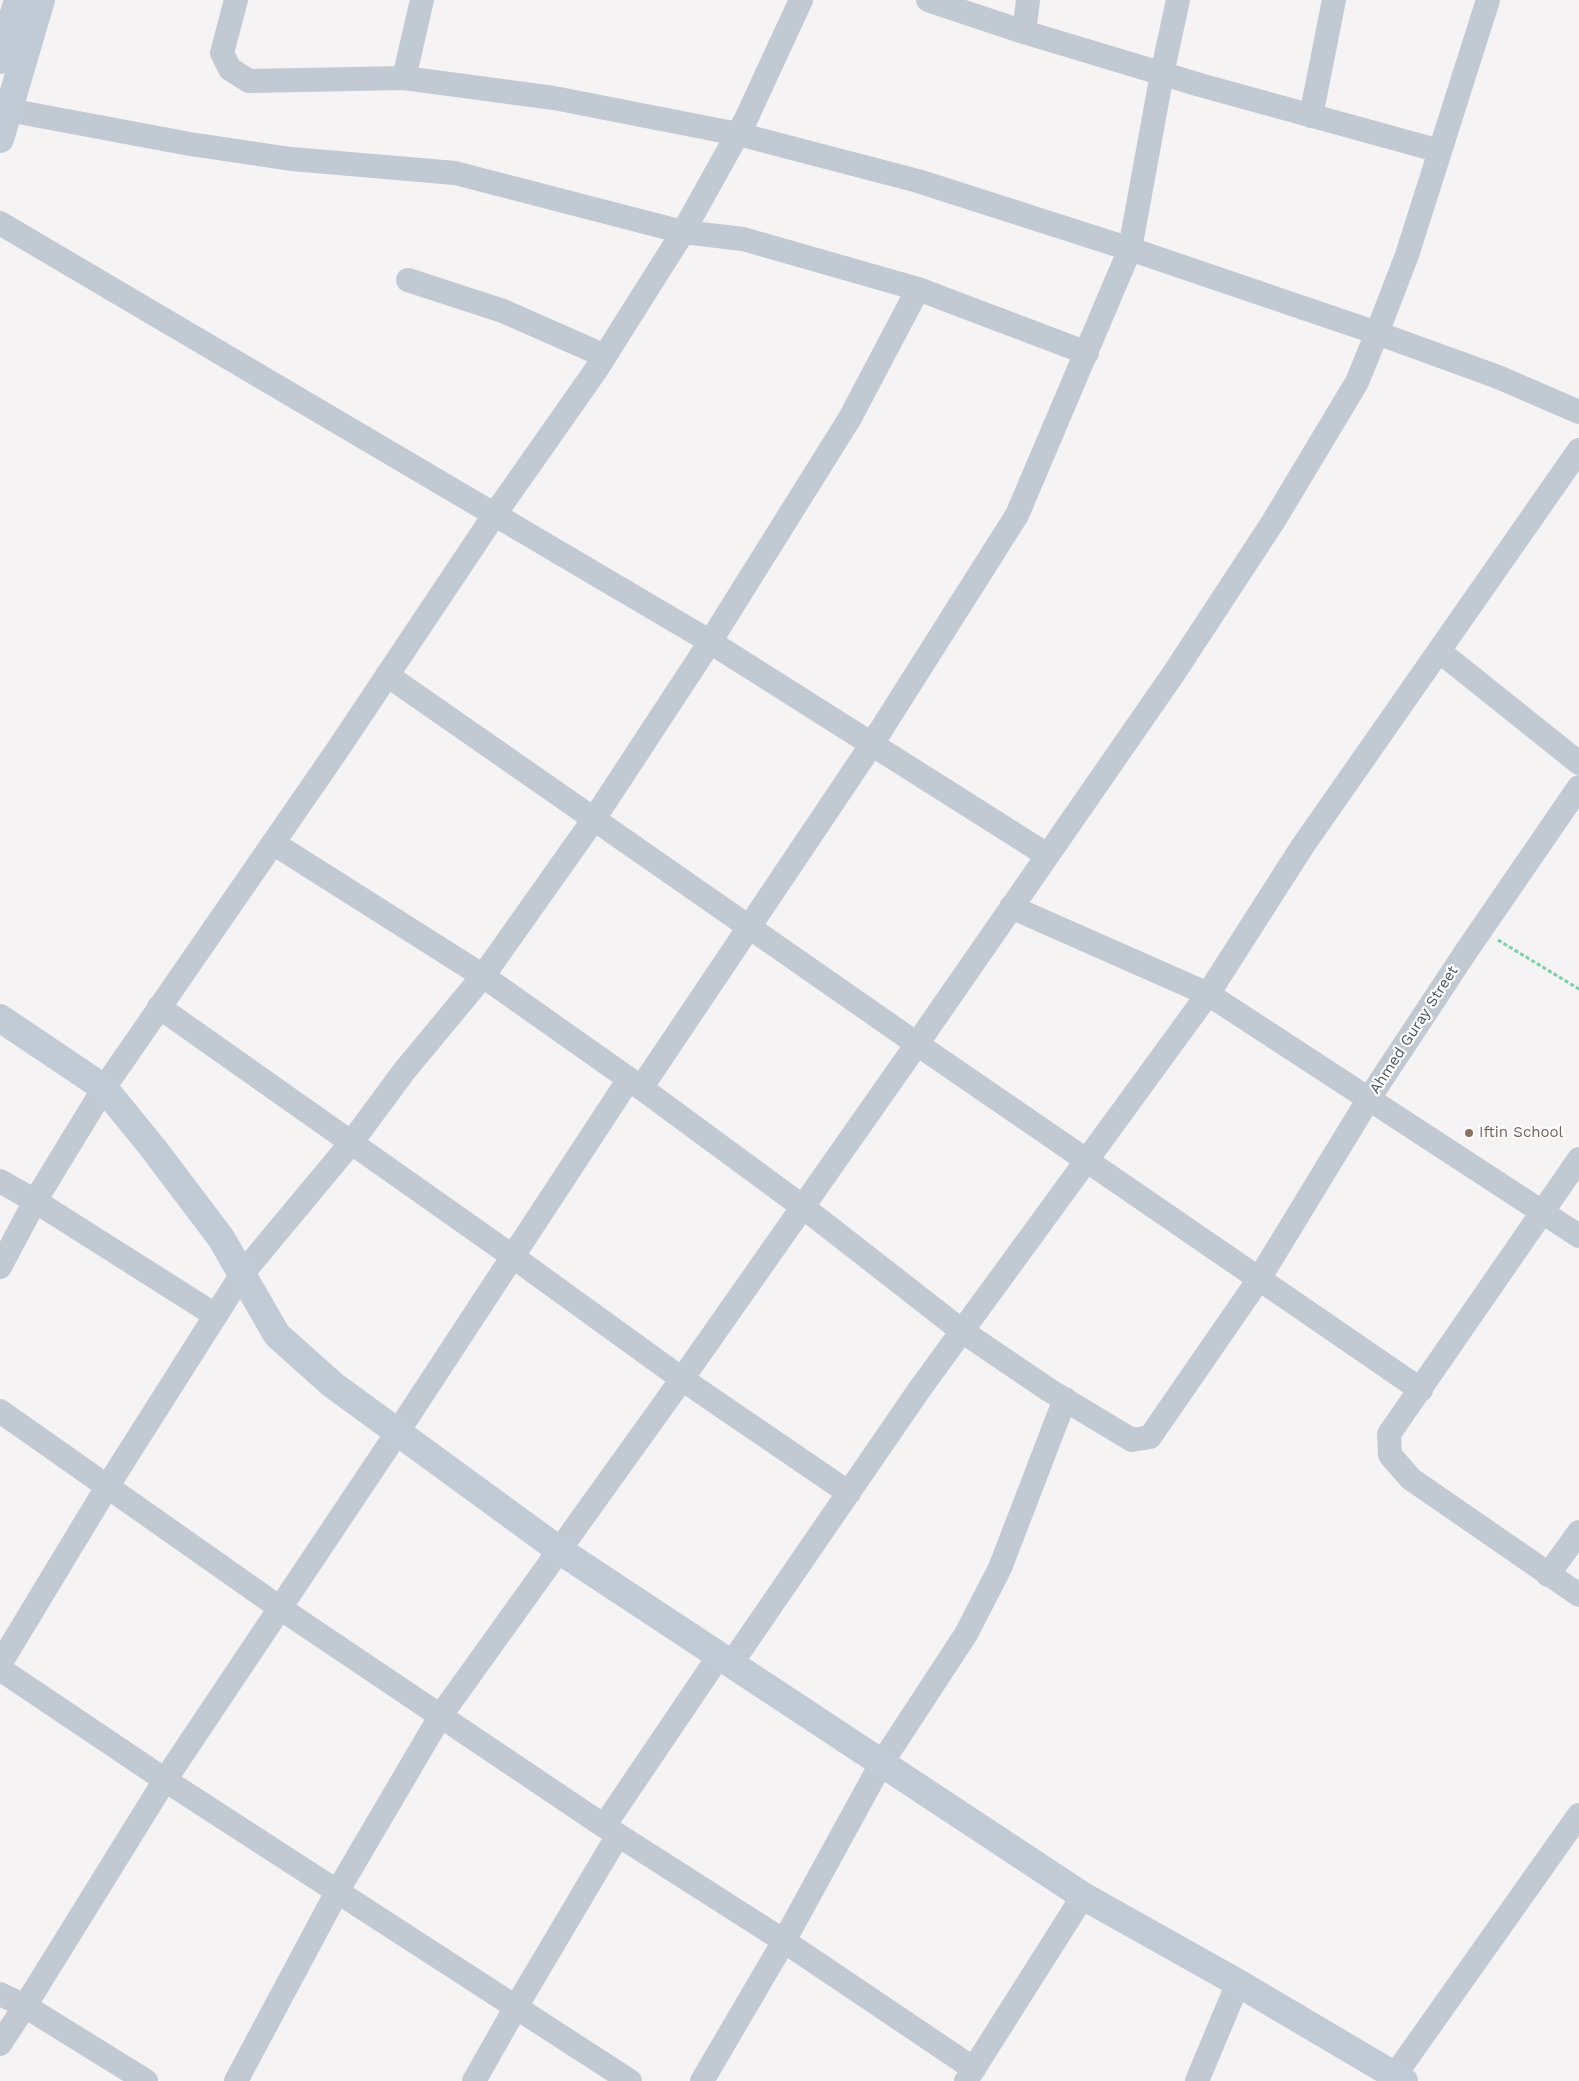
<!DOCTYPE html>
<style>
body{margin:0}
canvas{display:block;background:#f5f3f3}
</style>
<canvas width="1579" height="2081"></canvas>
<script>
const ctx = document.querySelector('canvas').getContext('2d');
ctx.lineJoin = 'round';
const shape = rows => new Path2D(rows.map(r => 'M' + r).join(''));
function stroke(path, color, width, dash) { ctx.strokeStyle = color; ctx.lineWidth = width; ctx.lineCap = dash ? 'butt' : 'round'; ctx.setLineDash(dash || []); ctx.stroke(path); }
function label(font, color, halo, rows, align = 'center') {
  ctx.font = font + ' "Work Sans",sans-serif'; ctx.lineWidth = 4.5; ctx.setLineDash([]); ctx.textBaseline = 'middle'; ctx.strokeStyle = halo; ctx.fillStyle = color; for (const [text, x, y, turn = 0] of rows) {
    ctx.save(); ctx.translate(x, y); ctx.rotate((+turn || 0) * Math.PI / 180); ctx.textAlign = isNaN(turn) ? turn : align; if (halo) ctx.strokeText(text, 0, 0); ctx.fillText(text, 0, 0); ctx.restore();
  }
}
stroke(shape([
 [1498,940,1579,989]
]), '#7ad0a6', 3, [4, 2.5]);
stroke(shape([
 [236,0,222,53,230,69,249,81,404,78,554,98,738,134,918,181,1130,249,1377,333,1498,377,1579,412],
 [928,0,1024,32,1200,85,1440,151],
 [1024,32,1028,0],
 [404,78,422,0],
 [8,110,190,144,291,159,455,173,683,232,743,239,918,289,1087,353],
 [1311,116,1334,0],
 [0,223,704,638,1047,855],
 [408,280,503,311,605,356],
 [1439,651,1579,763],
 [387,675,917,1044,1421,1390],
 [273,843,483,976,629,1079,803,1207,962,1331,1049,1390,1132,1440,1150,1437,1259,1279,1368,1100,1465,953,1579,787],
 [1011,907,1208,994,1579,1236],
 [159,1007,512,1256,682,1379,849,1493],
 [641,1088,872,744,1017,515,1130,249,1162,74,1178,0],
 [1579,1159,1389,1434,1390,1455,1411,1479,1579,1595],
 [0,1181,35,1201,215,1315],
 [0,1267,35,1201,104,1088,336,752,495,514,596,370,683,232,746,119,801,0],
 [0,1411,280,1608,604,1826,784,1941,974,2069],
 [1548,1575,1579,1532],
 [0,1664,107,1487,242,1274,351,1143,405,1070,483,976,594,819,710,642,850,418,918,289],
 [731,1664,919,1390,1208,994,1302,847,1579,450],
 [0,1669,165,1780,630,2081],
 [604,1826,719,1656],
 [0,1994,25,2006,146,2081],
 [0,2044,25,2006,165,1780,397,1433,629,1079],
 [1395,2075,1579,1815],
 [236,2081,337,1892,441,1715,682,1379,917,1044,1174,673,1273,522,1357,382,1377,333,1407,255,1488,0],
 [474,2081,516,2007,618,1835],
 [702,2081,784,1941,881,1764,966,1634,1000,1568,1065,1399],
 [966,2081,1083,1896],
 [1197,2081,1238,1983]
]), '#c1cad2', 24);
stroke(shape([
 [0,60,18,0],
 [0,139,41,0],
 [0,1018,104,1088,153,1148,221,1238,277,1335,333,1385,559,1550,1083,1896,1238,1983,1404,2081]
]), '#c1cbd6', 28);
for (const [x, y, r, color] of [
 [1469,1133,5,"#8d6e63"]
]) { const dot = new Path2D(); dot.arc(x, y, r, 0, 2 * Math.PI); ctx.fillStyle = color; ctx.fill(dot); stroke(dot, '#fff', 2); }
label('15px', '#4a5661', '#fff', [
 ["Ahmed Guray Street",1414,1030,-57]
]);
label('15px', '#785e54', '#fff', [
 ["Iftin School",1479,1133]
], 'left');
</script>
